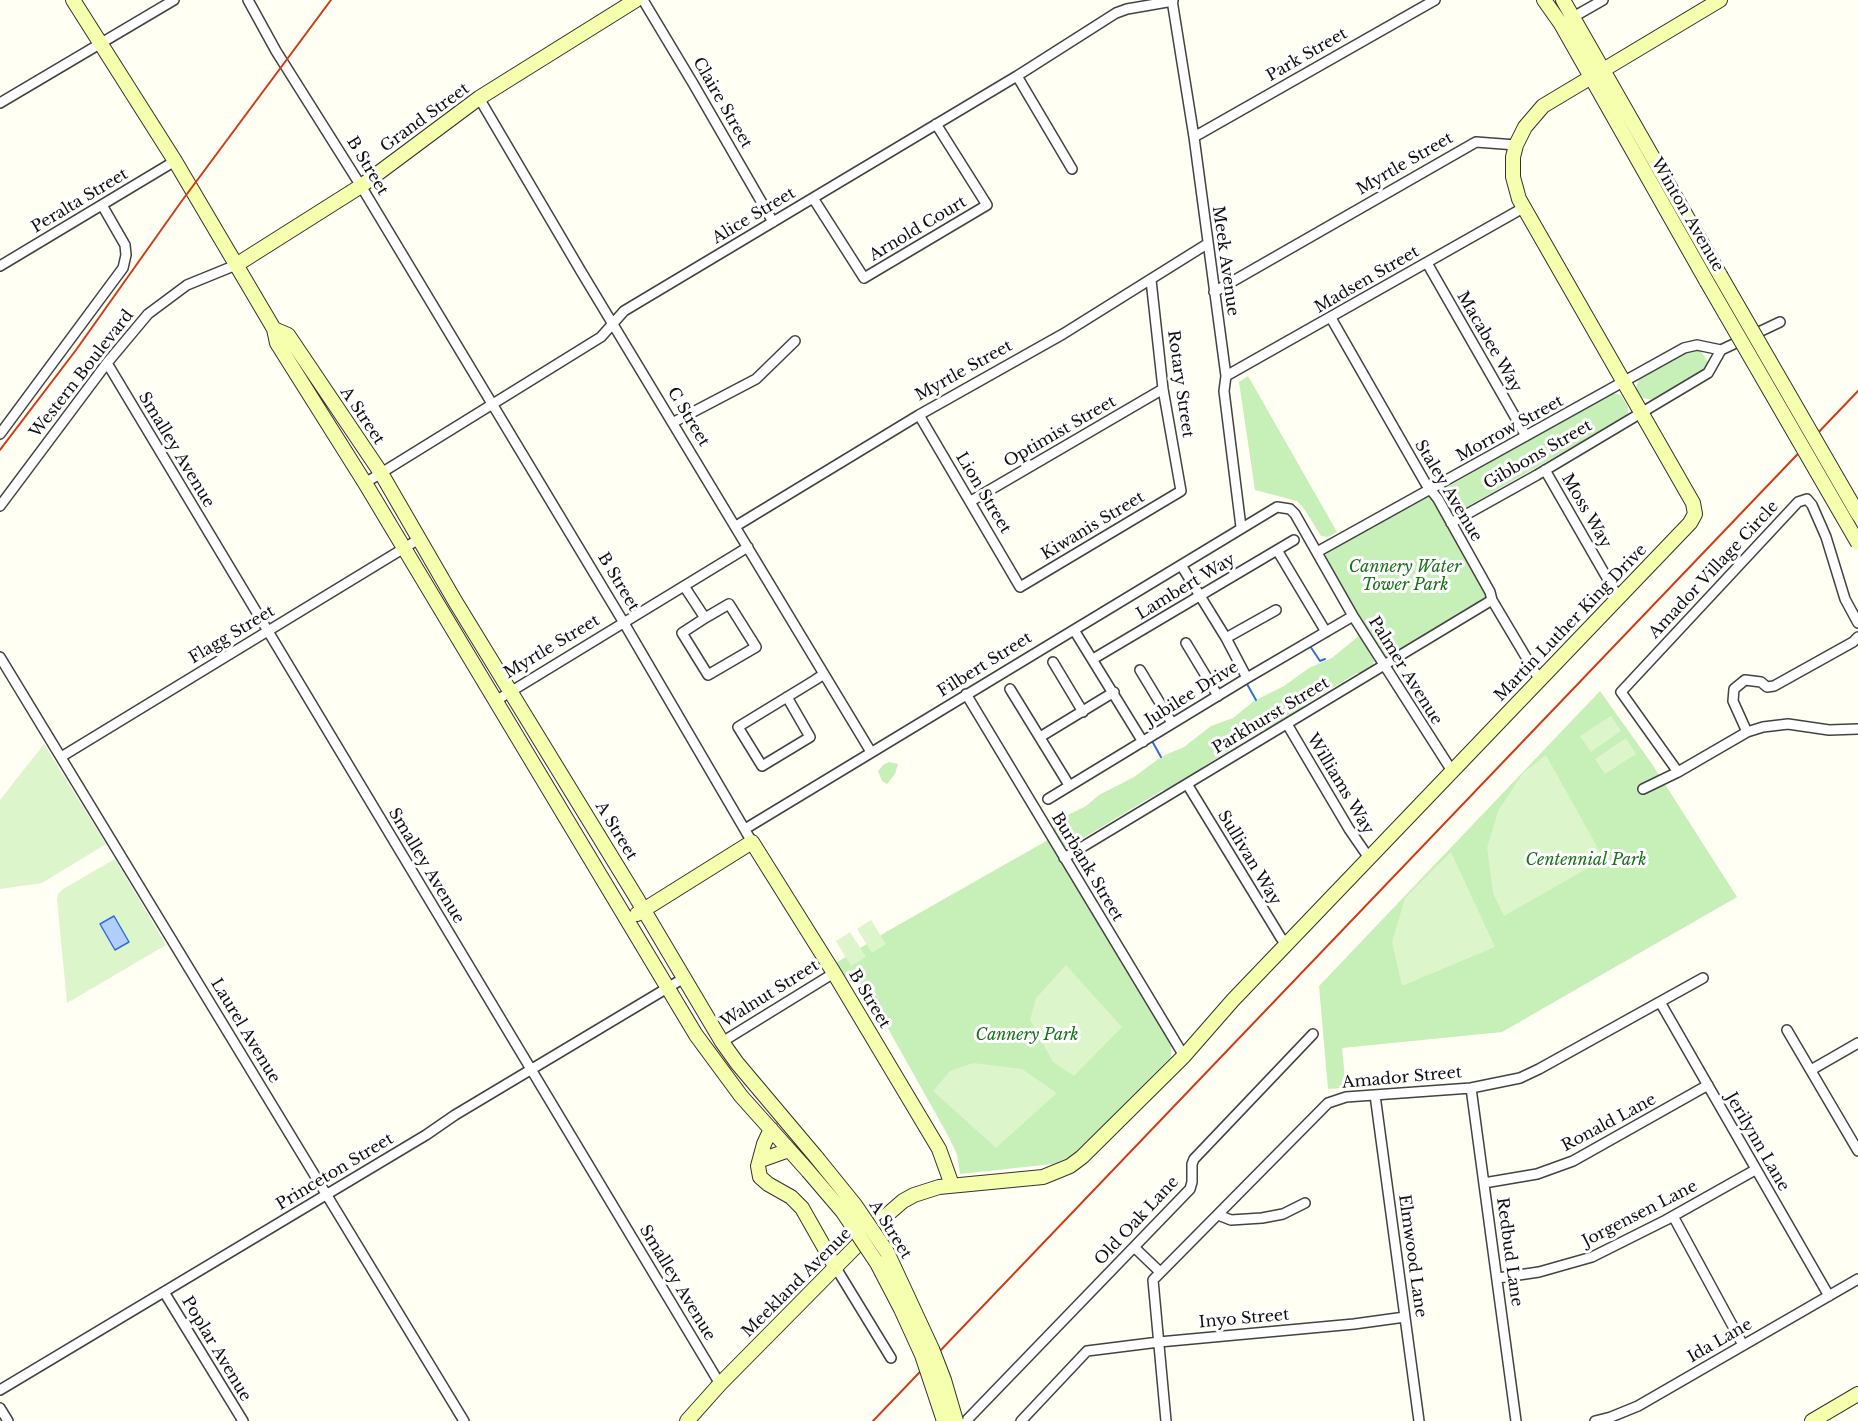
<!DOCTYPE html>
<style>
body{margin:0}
canvas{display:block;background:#fffff3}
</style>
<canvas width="1858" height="1421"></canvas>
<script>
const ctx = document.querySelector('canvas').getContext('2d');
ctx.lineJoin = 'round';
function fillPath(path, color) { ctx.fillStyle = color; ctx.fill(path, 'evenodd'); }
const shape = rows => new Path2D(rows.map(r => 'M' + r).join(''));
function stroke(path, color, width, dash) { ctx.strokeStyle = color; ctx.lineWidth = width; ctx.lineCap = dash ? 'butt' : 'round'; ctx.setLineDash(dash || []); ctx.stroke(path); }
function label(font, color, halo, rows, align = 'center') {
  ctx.font = font + ' "Libre Baskerville",serif'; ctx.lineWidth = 6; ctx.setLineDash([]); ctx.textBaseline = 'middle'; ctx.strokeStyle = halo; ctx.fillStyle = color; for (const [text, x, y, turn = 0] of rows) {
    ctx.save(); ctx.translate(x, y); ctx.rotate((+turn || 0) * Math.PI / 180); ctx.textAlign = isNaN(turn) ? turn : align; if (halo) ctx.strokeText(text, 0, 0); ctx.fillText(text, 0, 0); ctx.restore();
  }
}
fillPath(shape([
 [1692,348,1700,350,1708,362,1705,371,1654,400,1642,398,1636,388,1639,378],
 [1248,376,1337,532,1328,537,1321,536,1305,510,1297,501,1255,490,1239,382],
 [1612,393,1621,395,1628,407,1628,413,1625,417,1458,512,1452,513,1448,510,1442,499,1442,493,1446,488],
 [1422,497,1428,497,1434,501,1485,589,1485,597,1480,602,1391,655,1385,656,1380,653,1327,565,1325,557,1328,551],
 [1360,635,1374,661,1371,668,1361,674,1357,673,1304,705,1303,710,1268,730,1264,729,1204,766,1202,770,1168,791,1163,790,1080,840,1079,845,1071,849,1063,846,1053,830,1057,823,1056,821,1086,806,1099,795,1134,777,1161,757,1184,747,1211,726,1233,718,1254,701,1284,686,1309,668,1332,658],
 [1600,691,1652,764,1737,897,1502,1032,1342,1048,1346,1088,1328,1089,1319,986],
 [889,762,898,764,895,774,887,784,882,781,878,771,883,765],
 [1048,840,1171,1044,1171,1057,1076,1155,1052,1164,960,1174,957,1154,946,1132,867,991,831,966,886,932]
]), '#c7efb8');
fillPath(shape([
 [1611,716,1621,731,1591,752,1580,736],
 [1626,738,1636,754,1605,774,1595,759],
 [44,744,106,844,42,883,0,889,0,800],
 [1546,755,1604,859,1504,916,1493,893,1487,848,1498,811,1523,773],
 [1451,852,1495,947,1402,986,1392,942,1405,898],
 [115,859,166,945,67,1003,57,899,58,894,63,889],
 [871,920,886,944,872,953,857,929],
 [850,932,866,957,851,966,836,941],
 [1066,965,1122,1027,1074,1076,1053,1062,1030,1020,1036,998],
 [973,1063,1022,1069,1057,1093,996,1148,933,1091,950,1071]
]), '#dcf5cb');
const water = shape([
 [114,916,129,942,115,950,100,924,114,916]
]);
fillPath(water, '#b2cffc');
stroke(water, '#316fdc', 1.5);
stroke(shape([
 [1310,646,1320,661,1325,659],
 [1247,684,1256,700],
 [1152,741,1161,757]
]), '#316fdc', 2);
const street = shape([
 [248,0,276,51,361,186,624,623,752,842],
 [643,0,694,85,773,222],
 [1172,0,1194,137,1226,376,1224,391,1241,527],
 [1568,20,1603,0],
 [1017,76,1072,169],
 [479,98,582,273,871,752],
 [0,103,174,0],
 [1194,137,1435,0],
 [813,198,864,278,987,205,936,124],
 [1427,263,1526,436],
 [0,266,175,161],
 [1214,292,1476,142,1516,145],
 [1331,318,1426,484,1438,499,1490,592,1492,600,1539,679],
 [107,363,720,1384],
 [1226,376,1523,208],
 [919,415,1020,587,1181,491,1163,389,1151,280],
 [674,422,756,379,795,341],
 [0,434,123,268,126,255,125,245,102,205],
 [1545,470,1618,597],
 [365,483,601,337,624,311,1017,76,1116,13,1127,9,1173,1],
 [971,501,1163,389],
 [0,506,107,363,148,314,187,285,236,265],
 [1451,523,1537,475,1708,373,1721,350,1780,322],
 [736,526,919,415,1063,334,1207,244],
 [1277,550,1326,632],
 [1317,552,1684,348,1697,345,1721,350],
 [1181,565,1226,638,1247,678],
 [684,586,705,618,682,633,708,675,756,647,729,604,705,618],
 [1074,630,1143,742],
 [1226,638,1276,610],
 [1186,643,1218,696],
 [0,657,464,1421],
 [1093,659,1294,540],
 [1053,662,1083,712],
 [1140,670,1172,723],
 [1010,689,1069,785],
 [966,694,1184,1056],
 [787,697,810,737,762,766,738,727,815,680,824,674],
 [497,700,748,547],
 [1287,724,1349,829,1369,858],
 [1747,732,1733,701,1734,689,1745,680,1761,682,1767,687,1774,686,1853,642,1858,637],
 [1040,737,1114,692],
 [61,757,419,539],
 [1678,772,1621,692,1798,502,1807,499,1812,505,1826,537,1845,599,1858,623],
 [1187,784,1281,938,1288,945],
 [1643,789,1678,772,1747,732,1763,727,1788,724,1829,730,1858,729],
 [1048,799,1247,678,1353,616],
 [745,829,1277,507,1290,509,1295,514,1353,616,1452,771],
 [1064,858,1492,600],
 [1660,1002,1829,1296],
 [1787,1030,1858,1151],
 [722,1042,834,973],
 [1811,1070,1858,1043],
 [1471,1088,1516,1421],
 [1375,1095,1419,1421],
 [1484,1183,1537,1174,1573,1161,1708,1085],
 [1218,1215,1231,1220,1262,1218,1283,1214,1305,1203],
 [1673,1216,1743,1345],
 [1134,1247,1160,1272],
 [836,1268,891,1358],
 [1498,1278,1539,1272,1592,1257,1666,1220,1755,1170],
 [164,1292,243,1421],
 [0,1390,426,1135,455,1115,684,978],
 [0,1408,8,1421],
 [966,1421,1190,1189,1192,1182,1192,1164,1194,1159,1313,1034],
 [1021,1421,1087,1351,1159,1342,1354,1324,1405,1317],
 [1166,1421,1153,1280,1328,1103,1346,1097,1471,1088,1520,1078,1539,1069,1703,978],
 [1595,1421,1611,1417,1638,1406,1858,1279]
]);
const secondary = shape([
 [73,0,175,161,274,329,277,343,365,483,696,1035,741,1096,808,1171],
 [1544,0,1561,24,1707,282],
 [1563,0,1720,275],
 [236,265,361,186,479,98,636,0],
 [274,329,288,335,381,473,455,601,636,897,722,1042,737,1063,817,1158],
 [637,914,752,842,834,973,939,1149,952,1185],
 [771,1129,764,1144,758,1166,760,1177,768,1184,791,1197,802,1208,836,1268],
 [761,1160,789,1150],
 [687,1421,720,1384,888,1214,903,1201,914,1195,939,1187,1043,1177,1070,1166,1082,1157,1184,1056,1233,1000,1690,523,1695,514,1693,503,1519,199,1513,177,1513,157,1516,145,1525,127,1543,106,1720,0],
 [1812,1421,1858,1394]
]);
stroke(street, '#434343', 12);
stroke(secondary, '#323232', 16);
stroke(street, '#fff', 9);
stroke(secondary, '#f5ffae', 14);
stroke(shape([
 [0,450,76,350,181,202,331,0],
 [873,1421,1858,391]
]), '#d13b18', 2);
const secondaryBridge = shape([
 [1720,275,1858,514],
 [1707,282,1858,543],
 [817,1158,855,1205,887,1252,932,1349,944,1380,956,1421],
 [808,1171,843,1212,877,1263,901,1309,922,1355,944,1421]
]);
stroke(secondaryBridge, '#323232', 16, []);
stroke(secondaryBridge, '#f5ffae', 14);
label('16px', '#101010', '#fff', [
 ["Park Street",1307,55,-30],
 ["Claire Street",722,103,60],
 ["Grand Street",425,118,-36],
 ["Myrtle Street",1405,164,-30],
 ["B Street",367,166,59],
 ["Peralta Street",80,201,-31],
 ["Winton Avenue",1687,215,60],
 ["Alice Street",754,216,-31],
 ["Arnold Court",918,229,-31],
 ["Meek Avenue",1225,261,82],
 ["Madsen Street",1367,280,-30],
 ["Macabee Way",1489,342,60],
 ["Myrtle Street",964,371,-29],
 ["Western Boulevard",82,374,-52],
 ["Rotary Street",1180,384,82],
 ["A Street",362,416,56],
 ["C Street",688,417,59],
 ["Morrow Street",1510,429,-29],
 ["Optimist Street",1060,432,-30],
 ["Smalley Avenue",176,450,59],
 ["Gibbons Street",1538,455,-30],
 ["Staley Avenue",1448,491,59],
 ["Lion Street",983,493,59],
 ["Moss Way",1586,511,60],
 ["Kiwanis Street",1093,526,-31],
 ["Amador Village Circle",1714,570,-47],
 ["B Street",618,582,59],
 ["Lambert Way",1186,587,-31],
 ["Martin Luther King Drive",1571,623,-46],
 ["Flagg Street",232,635,-31],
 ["Myrtle Street",552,647,-31],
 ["Filbert Street",985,665,-32],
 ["Palmer Avenue",1405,671,58],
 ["Jubilee Drive",1192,694,-32],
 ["Parkhurst Street",1271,716,-31],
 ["Williams Way",1340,784,59],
 ["A Street",616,831,59],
 ["Sullivan Way",1249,858,59],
 ["Smalley Avenue",426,866,59],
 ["Burbank Street",1087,867,59],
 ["Walnut Street",770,994,-32],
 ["B Street",869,999,59],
 ["Laurel Avenue",245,1031,59],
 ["Amador Street",1402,1078,-5],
 ["Ronald Lane",1609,1123,-28],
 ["Jerilynn Lane",1757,1142,60],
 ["Princeton Street",335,1172,-31],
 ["Jorgensen Lane",1640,1214,-27],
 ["Old Oak Lane",1137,1221,-47],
 ["A Street",890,1230,58],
 ["Redbud Lane",1509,1252,82],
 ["Elmwood Lane",1412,1256,82],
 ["Smalley Avenue",677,1283,59],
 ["Meekland Avenue",797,1283,-45],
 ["Inyo Street",1244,1319,-5],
 ["Ida Lane",1720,1341,-30],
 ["Poplar Avenue",216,1349,59]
]);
label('italic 16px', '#18701b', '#fff', [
 ["Cannery Water",1405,567],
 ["Tower Park",1405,585],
 ["Centennial Park",1586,860],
 ["Cannery Park",1027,1035]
]);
</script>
